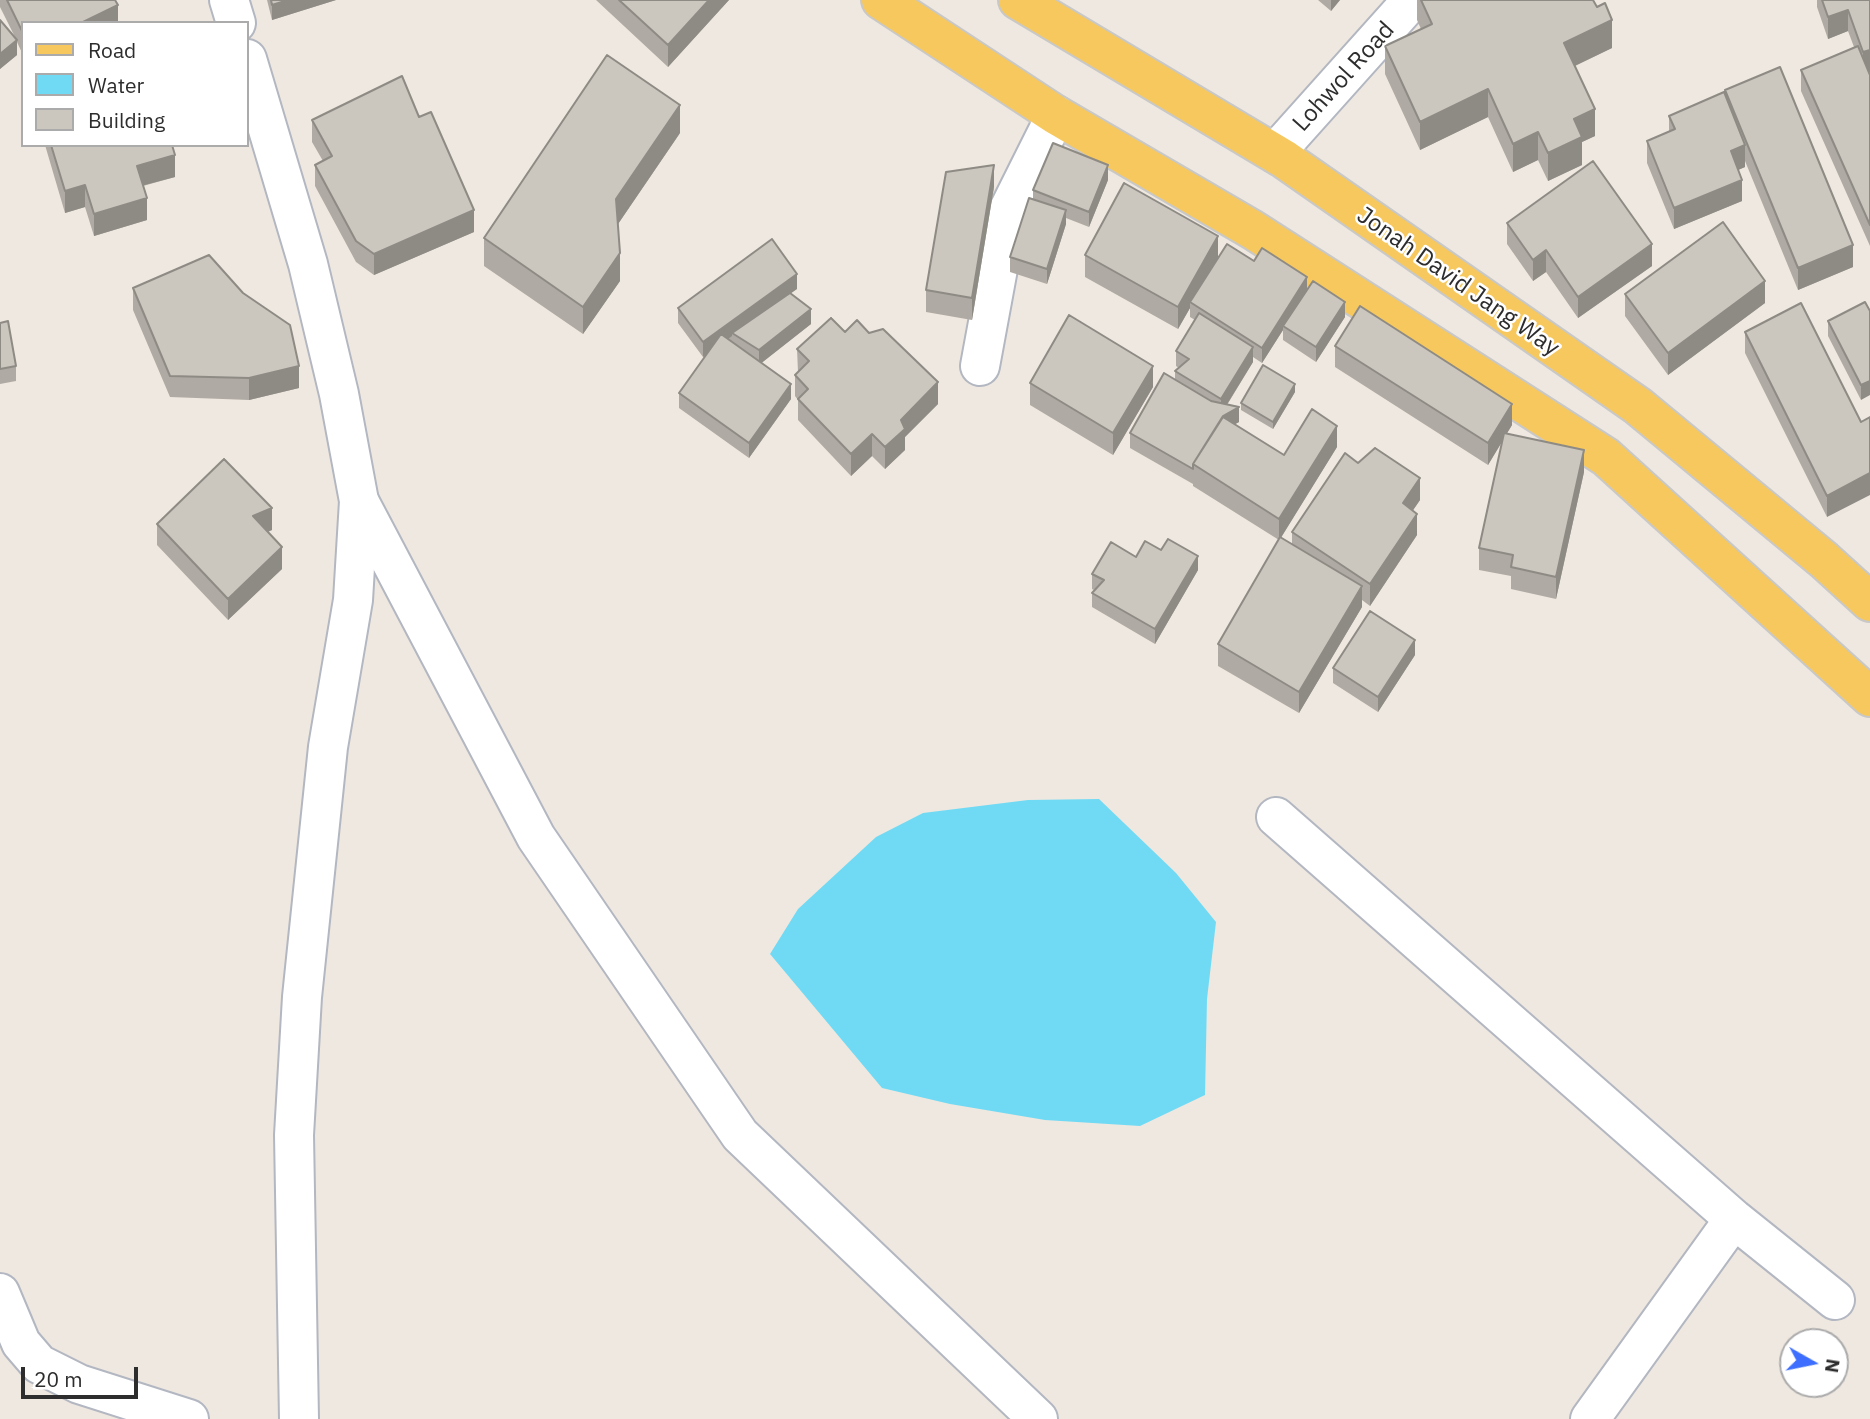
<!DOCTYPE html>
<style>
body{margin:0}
#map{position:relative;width:1870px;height:1419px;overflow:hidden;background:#efe8e0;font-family:"IBM Plex Sans",sans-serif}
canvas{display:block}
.legend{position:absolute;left:21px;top:21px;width:228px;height:126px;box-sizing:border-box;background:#fff;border:2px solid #ababab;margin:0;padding:9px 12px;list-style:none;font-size:21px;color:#2d2d2d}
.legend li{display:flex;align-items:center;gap:14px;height:35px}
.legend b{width:35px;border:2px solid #ababab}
.north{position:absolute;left:1779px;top:1328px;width:70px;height:70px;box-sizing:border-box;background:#fff;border:2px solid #ababab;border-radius:50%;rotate:99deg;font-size:19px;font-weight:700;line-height:28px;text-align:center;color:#2d2d2d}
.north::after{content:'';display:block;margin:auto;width:24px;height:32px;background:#3d6eff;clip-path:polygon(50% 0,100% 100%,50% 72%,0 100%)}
.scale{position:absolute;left:21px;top:1367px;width:117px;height:32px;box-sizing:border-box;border:4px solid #2d2d2d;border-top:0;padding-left:9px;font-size:21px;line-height:24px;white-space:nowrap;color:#2d2d2d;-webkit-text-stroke:5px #fff;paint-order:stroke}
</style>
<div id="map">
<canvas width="1870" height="1419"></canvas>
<ul class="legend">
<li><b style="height:9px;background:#f6c85e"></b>Road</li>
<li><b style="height:19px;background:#70daf4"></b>Water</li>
<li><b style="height:19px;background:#cbc6be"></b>Building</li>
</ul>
<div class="north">N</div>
<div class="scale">20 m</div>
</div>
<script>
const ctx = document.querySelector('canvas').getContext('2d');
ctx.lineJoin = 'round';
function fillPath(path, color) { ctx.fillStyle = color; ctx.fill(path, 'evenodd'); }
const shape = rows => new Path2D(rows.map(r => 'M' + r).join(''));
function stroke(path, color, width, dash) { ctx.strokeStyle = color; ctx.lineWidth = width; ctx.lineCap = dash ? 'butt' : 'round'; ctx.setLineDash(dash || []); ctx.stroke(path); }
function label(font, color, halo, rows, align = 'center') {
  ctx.font = font + ' "IBM Plex Sans",sans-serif'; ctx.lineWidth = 5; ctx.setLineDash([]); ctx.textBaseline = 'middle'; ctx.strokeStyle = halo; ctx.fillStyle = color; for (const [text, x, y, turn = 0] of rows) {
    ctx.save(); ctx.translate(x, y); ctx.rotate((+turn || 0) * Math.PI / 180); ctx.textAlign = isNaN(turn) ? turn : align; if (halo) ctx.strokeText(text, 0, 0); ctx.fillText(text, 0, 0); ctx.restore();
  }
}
fillPath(shape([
 [1099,799,1176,873,1216,922,1207,999,1205,1095,1140,1126,1045,1120,950,1104,882,1088,770,954,798,909,876,837,923,813,1028,800]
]), '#70daf4');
const street = shape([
 [1275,153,1412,0],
 [980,366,1009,209,1056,115],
 [359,501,536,837,740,1135,1038,1419],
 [1276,817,1734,1219,1835,1300],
 [0,1293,21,1343,39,1364,79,1384,189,1419],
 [1590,1419,1734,1219]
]);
const secondary = shape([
 [229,0,236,23],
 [247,59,308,264,339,394,359,501,353,600,328,747,302,997,294,1135,299,1419]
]);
const primary = shape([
 [881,0,1056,115,1253,230,1606,457,1870,697],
 [1018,0,1284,159,1638,406,1824,560,1870,602]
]);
stroke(street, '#b3b7c1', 42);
stroke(secondary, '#b3b7c1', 42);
stroke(primary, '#c8c8c8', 42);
stroke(street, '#fff', 38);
stroke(secondary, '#fff', 38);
stroke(primary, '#f6c85e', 38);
fillPath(shape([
 [0,0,115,0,118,23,23,23,23,55,17,42,17,55,0,69,0,20,15,37,0,7],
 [267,0,336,0,272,20],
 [596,0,729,0,668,67],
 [1318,0,1340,0,1331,11],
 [1417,0,1593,0,1612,48,1575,66,1595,136,1582,142,1582,165,1548,181,1538,160,1513,172,1488,117,1420,150,1385,74,1385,46,1421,29,1417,20],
 [1817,0,1870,0,1869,72,1870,75,1870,246,1801,91,1801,70,1854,47,1848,31,1828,39,1817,7],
 [1725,90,1853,267,1798,290,1745,161,1745,167,1738,170,1742,201,1674,229,1647,163,1647,141,1669,132,1669,116,1725,97],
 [419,117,474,232,374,275,356,262,315,186,315,165,323,161,312,142,312,120],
 [680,133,618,224,620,281,583,334,484,266,484,238],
 [45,145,172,145,175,177,143,186,147,220,94,236,85,207,65,213],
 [1108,180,1089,227,1066,218,1066,224,1047,284,1010,272,1010,257,1033,199,1033,190],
 [994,187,972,320,926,312,926,290],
 [1507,223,1652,266,1578,318,1546,272,1533,281,1507,244],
 [1085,255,1218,257,1254,261,1307,290,1345,317,1316,362,1283,340,1283,330,1262,363,1253,357,1253,362,1227,405,1239,422,1235,424,1284,455,1337,447,1281,537,1292,544,1292,532,1358,463,1420,500,1413,510,1417,535,1370,606,1362,600,1362,607,1299,713,1218,666,1218,644,1279,540,1193,486,1193,484,1130,448,1130,433,1175,380,1175,371,1179,368,1176,366,1176,351,1195,320,1190,317,1190,308,1178,329,1085,277],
 [133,288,299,388,249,400,170,397,133,310],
 [797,289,790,293,811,324,761,363,791,399,749,458,679,408,679,393,706,355,703,357,678,323,678,308],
 [1625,294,1765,303,1668,375,1625,316],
 [1870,311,1861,400,1828,336,1828,321],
 [0,323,16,366,16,381,0,384],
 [845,332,938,404,905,437,905,450,885,469,872,456,851,476,798,420,798,400,795,396,795,375,798,372,797,349],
 [1745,332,1861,422,1827,517,1745,353],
 [1335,346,1512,425,1507,433,1584,472,1556,599,1511,589,1511,576,1479,570,1479,548,1502,442,1488,465,1335,367],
 [1030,383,1153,387,1113,455,1030,405],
 [1295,392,1273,429,1241,410,1241,403],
 [157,524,272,530,268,532,282,569,228,620,157,545],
 [1136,557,1198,570,1155,644,1092,607,1092,593,1094,590,1092,589,1092,574],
 [1415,655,1378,712,1333,683,1333,668]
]), '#afaaa3');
fillPath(shape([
 [288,0,336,0,272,20,272,5],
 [709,0,729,0,668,67,668,45],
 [1331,0,1340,0,1331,11],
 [118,5,118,23,81,23],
 [1848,10,1848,31,1828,39,1828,17],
 [1612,20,1612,48,1564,71,1564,43],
 [17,40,17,55,0,69,0,54],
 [1870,50,1870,72,1863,74,1863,52],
 [1488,89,1488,117,1420,150,1420,122],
 [680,105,680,133,616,227,616,199],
 [1595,109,1595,136,1582,142,1582,165,1548,181,1548,153,1574,119],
 [1538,132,1538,160,1513,172,1513,144],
 [1745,145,1745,167,1731,173,1731,151],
 [175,155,175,177,137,187,137,166],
 [994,165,994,187,972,320,972,298],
 [1108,165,1108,180,1089,227,1089,212],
 [1742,180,1742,201,1674,229,1674,208],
 [85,185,85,207,65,213,65,191],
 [147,198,147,220,94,236,94,214],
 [474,210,474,232,374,275,374,254],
 [1066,210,1066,224,1047,284,1047,269],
 [1218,236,1218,258,1190,302,1190,308,1178,329,1178,307],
 [1652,244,1652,266,1578,318,1578,297],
 [1853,245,1853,267,1798,290,1798,268],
 [1546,250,1546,272,1533,281,1533,260],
 [620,253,620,281,583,334,583,307],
 [797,274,797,289,734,334,732,333,732,336,703,357,703,342],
 [1307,277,1307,292,1283,326,1283,330,1262,363,1262,348],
 [1765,281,1765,303,1668,375,1668,353],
 [1345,302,1345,317,1316,362,1316,347],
 [811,309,811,324,759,365,759,350],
 [1253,347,1253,362,1221,414,1221,399],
 [299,366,299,388,249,400,249,378],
 [1153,366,1153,387,1113,455,1113,433],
 [1870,381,1870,395,1861,400,1861,385],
 [938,382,938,404,905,437,905,450,885,469,885,447,901,420],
 [791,384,791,399,749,458,749,443],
 [1295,384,1295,392,1273,429,1273,422],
 [1512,404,1512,425,1488,465,1488,443],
 [1239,407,1239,422,1223,431,1223,416],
 [1337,426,1337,447,1279,541,1279,519],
 [872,434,872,456,851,476,851,454],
 [1584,450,1584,472,1556,599,1556,577],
 [1870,473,1870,495,1827,517,1827,496],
 [1420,478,1420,500,1403,525,1403,503],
 [272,508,272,530,253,537,253,516],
 [1417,514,1417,535,1370,606,1370,584],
 [282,547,282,569,228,620,228,599],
 [1198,556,1198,570,1155,644,1155,629],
 [1362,586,1362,607,1299,713,1299,692],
 [1415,640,1415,655,1378,712,1378,697]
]), '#8e8b85');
const building = shape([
 [7,0,115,0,118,5,81,23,23,23,23,33,7,0],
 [271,0,288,0,272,5,271,0],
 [619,0,709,0,668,45,619,0],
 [1421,0,1593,0,1597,7,1605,3,1612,20,1564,43,1595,109,1574,119,1582,137,1548,153,1538,132,1513,144,1488,89,1420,122,1385,46,1432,24,1421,0],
 [1822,0,1870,0,1870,50,1863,52,1848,10,1828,17,1822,0],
 [0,20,17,40,0,54,0,20],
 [1858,46,1870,75,1870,225,1801,70,1858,46],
 [607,55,680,105,616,199,620,253,583,307,484,238,607,55],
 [1780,67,1853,245,1798,268,1725,90,1780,67],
 [402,76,419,117,431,112,474,210,374,254,356,241,315,165,332,156,312,120,402,76],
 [1724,92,1745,145,1731,151,1742,180,1674,208,1647,141,1675,129,1669,116,1724,92],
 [1053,143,1108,165,1089,212,1033,190,1053,143],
 [51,145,172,145,175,155,137,166,147,198,94,214,85,185,65,191,51,145],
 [1593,161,1652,244,1578,297,1546,250,1533,260,1507,223,1593,161],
 [994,165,972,298,926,290,946,172,994,165],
 [1124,183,1218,236,1178,307,1085,255,1124,183],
 [1029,198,1066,210,1047,269,1010,257,1029,198],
 [1723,222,1765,281,1668,353,1625,294,1723,222],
 [772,239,797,274,703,342,678,308,772,239],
 [1227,244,1254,261,1262,248,1307,277,1262,348,1190,302,1227,244],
 [209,255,243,293,290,325,299,366,249,378,170,376,133,288,209,255],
 [1313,281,1345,302,1316,347,1283,326,1313,281],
 [790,293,811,309,759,350,732,333,790,293],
 [1865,302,1870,311,1870,381,1861,385,1828,321,1865,302],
 [1801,303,1861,422,1870,417,1870,473,1827,496,1745,332,1801,303],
 [1360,306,1512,404,1488,443,1335,346,1360,306],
 [1199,313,1253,347,1221,399,1175,371,1189,359,1176,351,1199,313],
 [1069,315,1153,366,1113,433,1030,383,1069,315],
 [831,318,845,332,857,320,869,333,883,329,938,382,901,420,905,429,885,447,872,434,851,454,798,399,808,389,795,375,809,361,797,349,831,318],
 [8,321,16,366,0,369,0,323,8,321],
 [721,334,791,384,749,443,679,393,721,334],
 [1263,365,1295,384,1273,422,1241,403,1263,365],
 [1164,373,1211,401,1239,407,1223,416,1193,464,1193,469,1130,433,1164,373],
 [1312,409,1337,426,1279,519,1193,464,1223,417,1284,455,1312,409],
 [1504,433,1584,450,1556,577,1511,567,1513,555,1479,548,1504,433],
 [1375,448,1420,478,1403,503,1417,514,1370,584,1292,532,1345,453,1358,463,1375,448],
 [224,459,272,508,253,516,282,547,228,599,157,524,224,459],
 [1280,537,1362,586,1299,692,1218,644,1280,537],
 [1168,539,1198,556,1155,629,1092,593,1104,580,1092,574,1111,542,1136,557,1145,541,1161,550,1168,539],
 [1370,611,1415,640,1378,697,1333,668,1370,611]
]);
fillPath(building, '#cbc6be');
stroke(building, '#8e8b85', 2);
label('24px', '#2d2d2d', '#fff', [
 ["Lohwol Road",1344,77,-48],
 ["Jonah David Jang Way",1458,282,35]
]);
</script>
